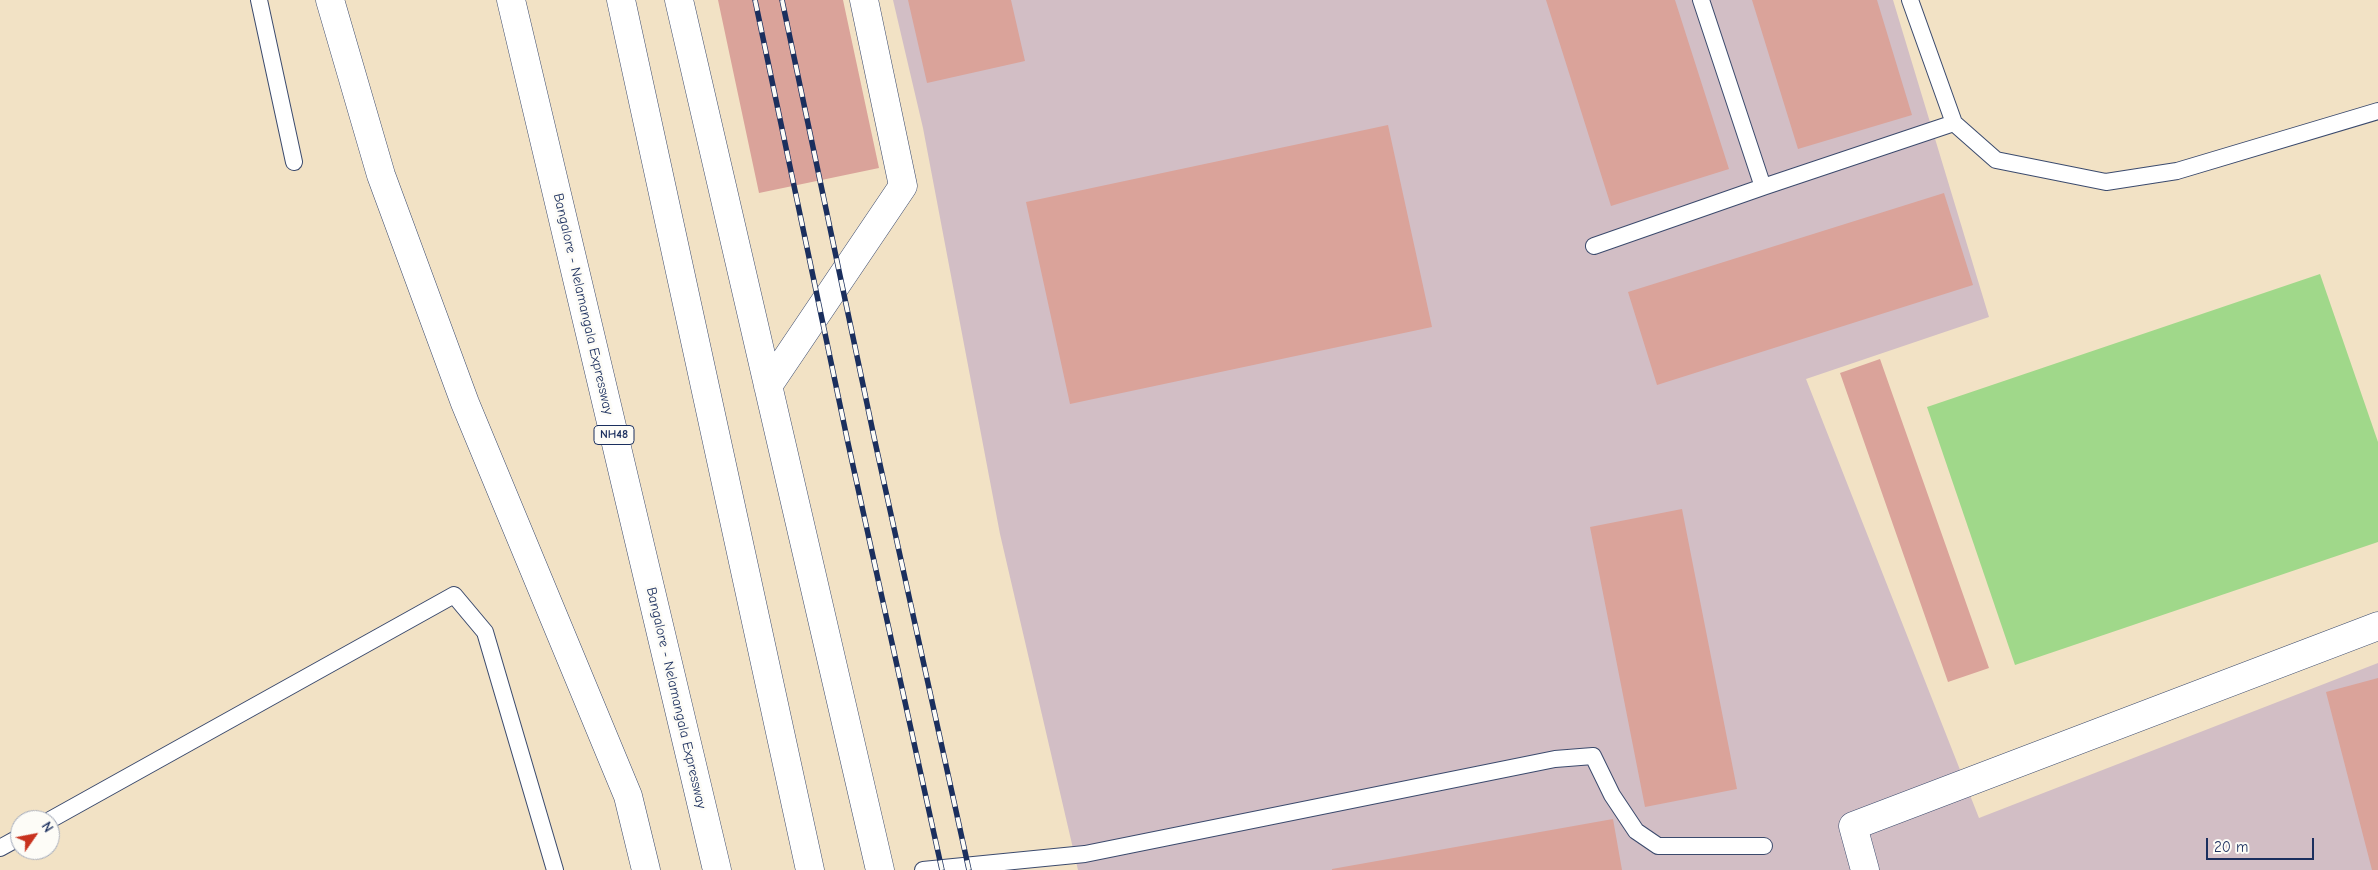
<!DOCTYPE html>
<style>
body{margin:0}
#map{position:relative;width:2378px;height:870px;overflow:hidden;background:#f2e2c5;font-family:"Comic Neue",sans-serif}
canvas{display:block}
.north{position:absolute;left:10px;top:810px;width:50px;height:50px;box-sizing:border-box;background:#fdfcf7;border:1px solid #a3aaba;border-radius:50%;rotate:57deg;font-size:14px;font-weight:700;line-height:20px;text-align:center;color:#1b2f5e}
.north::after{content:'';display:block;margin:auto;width:18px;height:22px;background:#c8321e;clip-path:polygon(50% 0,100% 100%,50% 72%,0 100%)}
.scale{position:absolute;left:2206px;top:838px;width:108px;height:22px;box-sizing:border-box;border:2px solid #1b2f5e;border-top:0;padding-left:6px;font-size:15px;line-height:18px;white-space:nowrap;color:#1b2f5e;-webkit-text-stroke:4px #fdfcf7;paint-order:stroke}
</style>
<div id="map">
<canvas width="2378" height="870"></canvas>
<div class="north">N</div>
<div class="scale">20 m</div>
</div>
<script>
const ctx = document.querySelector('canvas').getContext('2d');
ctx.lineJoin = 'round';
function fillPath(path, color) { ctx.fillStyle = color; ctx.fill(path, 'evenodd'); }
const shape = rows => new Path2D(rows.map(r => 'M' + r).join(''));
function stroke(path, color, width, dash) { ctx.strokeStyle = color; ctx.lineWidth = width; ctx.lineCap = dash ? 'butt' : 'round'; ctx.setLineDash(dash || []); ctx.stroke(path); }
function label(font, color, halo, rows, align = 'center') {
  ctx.font = font + ' "Comic Neue",sans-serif'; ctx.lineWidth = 5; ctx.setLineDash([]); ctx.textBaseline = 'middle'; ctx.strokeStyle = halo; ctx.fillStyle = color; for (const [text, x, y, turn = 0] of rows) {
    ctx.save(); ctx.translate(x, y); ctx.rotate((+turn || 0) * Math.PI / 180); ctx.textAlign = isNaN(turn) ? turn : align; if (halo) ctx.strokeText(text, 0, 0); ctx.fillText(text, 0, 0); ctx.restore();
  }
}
fillPath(shape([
 [893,0,1893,0,1989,317,1806,379,1979,818,2378,663,2378,870,1078,870,1000,534,923,128]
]), '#d2bec5');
fillPath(shape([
 [2320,274,2378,442,2378,542,2015,665,1927,407]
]), '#a0d88a');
fillPath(shape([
 [718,0,843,0,879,168,759,193],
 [908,0,1011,0,1025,61,927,83],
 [1546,0,1675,0,1729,169,1611,206],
 [1752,0,1877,0,1912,115,1798,149],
 [1388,125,1432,327,1070,404,1026,202],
 [1944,193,1973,285,1657,385,1628,292],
 [1880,359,1989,668,1948,682,1840,373],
 [1682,509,1737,789,1645,807,1590,527],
 [2378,678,2378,870,2372,870,2326,692],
 [1613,819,1622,870,1332,870,1332,869]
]), '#daa39a');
const lane = shape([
 [259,0,294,162],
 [1701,0,1763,187,1954,123],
 [1910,0,1954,123,1996,160,2106,182,2177,171,2378,111],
 [1594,246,1763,187],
 [50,820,454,595,485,632,555,870],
 [0,848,20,837],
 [923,870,1085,854,1555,759,1593,756,1612,795,1636,831,1658,846,1764,846]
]);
const street = shape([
 [1865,870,1853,826,2378,626]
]);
const secondary = shape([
 [330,0,381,175,465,403,628,796,646,870],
 [679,0,880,870],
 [768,386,903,186,864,0]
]);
const highway = shape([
 [511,0,717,870],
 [621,0,810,870]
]);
stroke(lane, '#3b4a6d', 18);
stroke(street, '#3b4a6d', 29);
stroke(secondary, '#3b4a6d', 29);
stroke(highway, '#3b4a6d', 29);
stroke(lane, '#fff', 16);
stroke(street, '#fff', 28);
stroke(secondary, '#fff', 28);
stroke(highway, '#fff', 28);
const rail = shape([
 [755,0,848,443,942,870],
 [782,0,874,437,969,870]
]);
stroke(rail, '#1b2f5e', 5.5);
stroke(rail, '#fdfcf7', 4, [11]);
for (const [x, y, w] of [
 [614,435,40]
]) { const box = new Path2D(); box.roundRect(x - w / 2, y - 9.5, w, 19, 4); ctx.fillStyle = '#fdfcf7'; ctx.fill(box); stroke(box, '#1b2f5e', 1); }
label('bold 12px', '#1b2f5e', null, [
 ["NH48",614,435]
]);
label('14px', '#1b2f5e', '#fdfcf7', [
 ["Bangalore - Nelamangala Expressway",583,304,77],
 ["Bangalore - Nelamangala Expressway",676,698,77]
]);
</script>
